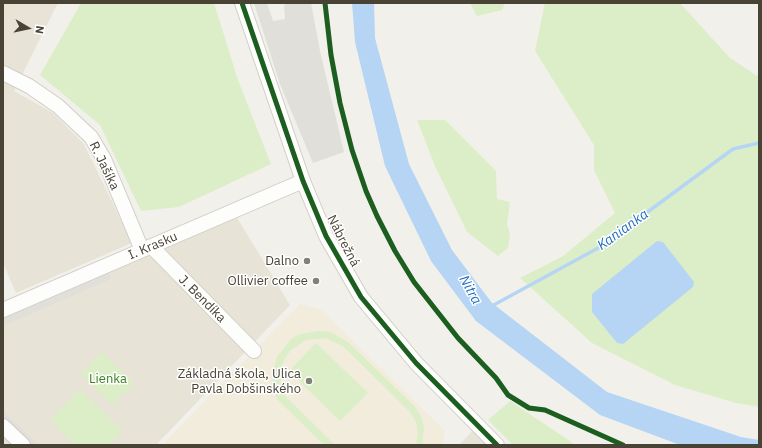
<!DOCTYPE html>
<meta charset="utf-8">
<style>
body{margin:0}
#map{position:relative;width:762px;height:448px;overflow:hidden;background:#f2f0ea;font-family:"IBM Plex Sans",sans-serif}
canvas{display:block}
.frame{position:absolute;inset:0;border:4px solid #494335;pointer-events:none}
.north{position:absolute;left:8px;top:8px;width:40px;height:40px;-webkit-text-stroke:3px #fff;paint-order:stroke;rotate:99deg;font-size:11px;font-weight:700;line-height:16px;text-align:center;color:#494335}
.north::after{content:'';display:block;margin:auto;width:14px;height:18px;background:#494335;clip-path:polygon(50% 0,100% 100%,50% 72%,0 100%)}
</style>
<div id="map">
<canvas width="762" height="448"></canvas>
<div class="frame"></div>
<div class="north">N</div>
</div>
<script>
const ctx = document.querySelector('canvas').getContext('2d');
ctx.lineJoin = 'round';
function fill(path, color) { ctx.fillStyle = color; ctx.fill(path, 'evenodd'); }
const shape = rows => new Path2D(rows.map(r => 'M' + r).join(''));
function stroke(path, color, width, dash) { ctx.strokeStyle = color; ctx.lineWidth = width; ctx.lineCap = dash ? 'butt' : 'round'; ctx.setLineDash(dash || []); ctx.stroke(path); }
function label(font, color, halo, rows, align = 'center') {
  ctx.font = font + ' "IBM Plex Sans",sans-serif'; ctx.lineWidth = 3; ctx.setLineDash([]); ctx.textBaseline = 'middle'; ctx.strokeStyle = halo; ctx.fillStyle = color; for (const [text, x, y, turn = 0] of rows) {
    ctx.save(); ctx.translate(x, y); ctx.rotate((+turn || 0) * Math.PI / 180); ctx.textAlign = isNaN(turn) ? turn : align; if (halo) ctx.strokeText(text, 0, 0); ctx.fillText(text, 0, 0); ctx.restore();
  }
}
fill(shape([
 [3,3,58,3,14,91,53,113,84,144,132,243,16,293,3,263],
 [236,216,290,305,156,445,3,445,3,317],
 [477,426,496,445,459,445]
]), '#e7e3d7');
fill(shape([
 [300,304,320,309,445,431,442,445,162,445]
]), '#f1ecdb');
fill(shape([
 [81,3,214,3,238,80,271,164,179,207,141,211,100,125,40,75],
 [470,3,505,3,502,10,477,16],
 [545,3,680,3,730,58,759,77,759,407,736,403,675,385,592,343,520,278,563,256,615,213,594,170,594,145,535,51],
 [417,120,445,120,496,171,497,199,510,202,507,224,510,234,508,248,498,256,467,232,435,166],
 [319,331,330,332,348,342,415,407,421,417,424,428,422,445,416,445,418,433,416,422,410,412,344,347,326,338,306,340,291,350,285,358,281,368,280,382,283,394,335,445,324,445,277,399,273,387,273,372,277,357,291,339,300,334],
 [316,343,368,393,340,421,289,371],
 [102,352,134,383,112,405,81,374],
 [80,389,123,431,109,445,75,445,50,420],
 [510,401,573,443,571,445,513,445,488,420]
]), '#dceec7');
fill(shape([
 [254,3,267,3,273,21,285,19,284,6,286,3,311,3,320,51,344,152,313,163,280,84],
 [108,271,111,279,3,326,3,316],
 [3,411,38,445,27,445,3,421]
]), '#e1dfda');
fill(shape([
 [352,3,374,3,375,38,409,164,452,250,492,303,607,392,741,437,759,440,759,445,680,445,600,415,476,321,431,261,385,166,355,42],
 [657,241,663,242,694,282,693,287,623,344,617,343,592,312,592,294]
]), '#b6d5f4');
stroke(shape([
 [490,307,600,247,733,149,759,143]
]), '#b6d5f4', 3.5);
const minor = shape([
 [242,3,303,181,326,236,361,297,416,363,497,445],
 [3,73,29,86,58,106,91,137,104,159,142,250],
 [151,246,254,351],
 [3,310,303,181],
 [3,426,23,445]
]);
stroke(minor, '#d0cec7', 16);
stroke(minor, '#fdfdfc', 14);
stroke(shape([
 [242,3,303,181,326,236,361,297,416,363,497,445],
 [325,3,331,55,340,103,352,150,366,191,377,216,395,251,414,282,458,338,496,378,508,395,529,408,545,410,623,445]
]), '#1b5e20', 5);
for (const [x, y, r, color] of [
 [307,261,4,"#848074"],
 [316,281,4,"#848074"],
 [309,381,4,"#848074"]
]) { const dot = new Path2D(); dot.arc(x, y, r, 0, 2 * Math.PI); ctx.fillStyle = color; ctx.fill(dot); stroke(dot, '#fff', 1.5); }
label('13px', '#494335', '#fff', [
 ["R. Jašíka",104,166,64],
 ["Nábrežná",343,241,63],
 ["I. Krasku",153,246,-23],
 ["J. Bendíka",202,299,45]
]);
label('13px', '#494335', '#fff', [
 ["Dalno",299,261],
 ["Ollivier coffee",308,281],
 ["Základná škola, Ulica",301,374],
 ["Pavla Dobšinského",301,389]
], 'right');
label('13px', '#3d8121', '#fff', [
 ["Lienka",108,379]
]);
label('italic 14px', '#226fc1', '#fff', [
 ["Kanianka",623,230,-36],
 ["Nitra",470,290,61]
]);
</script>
